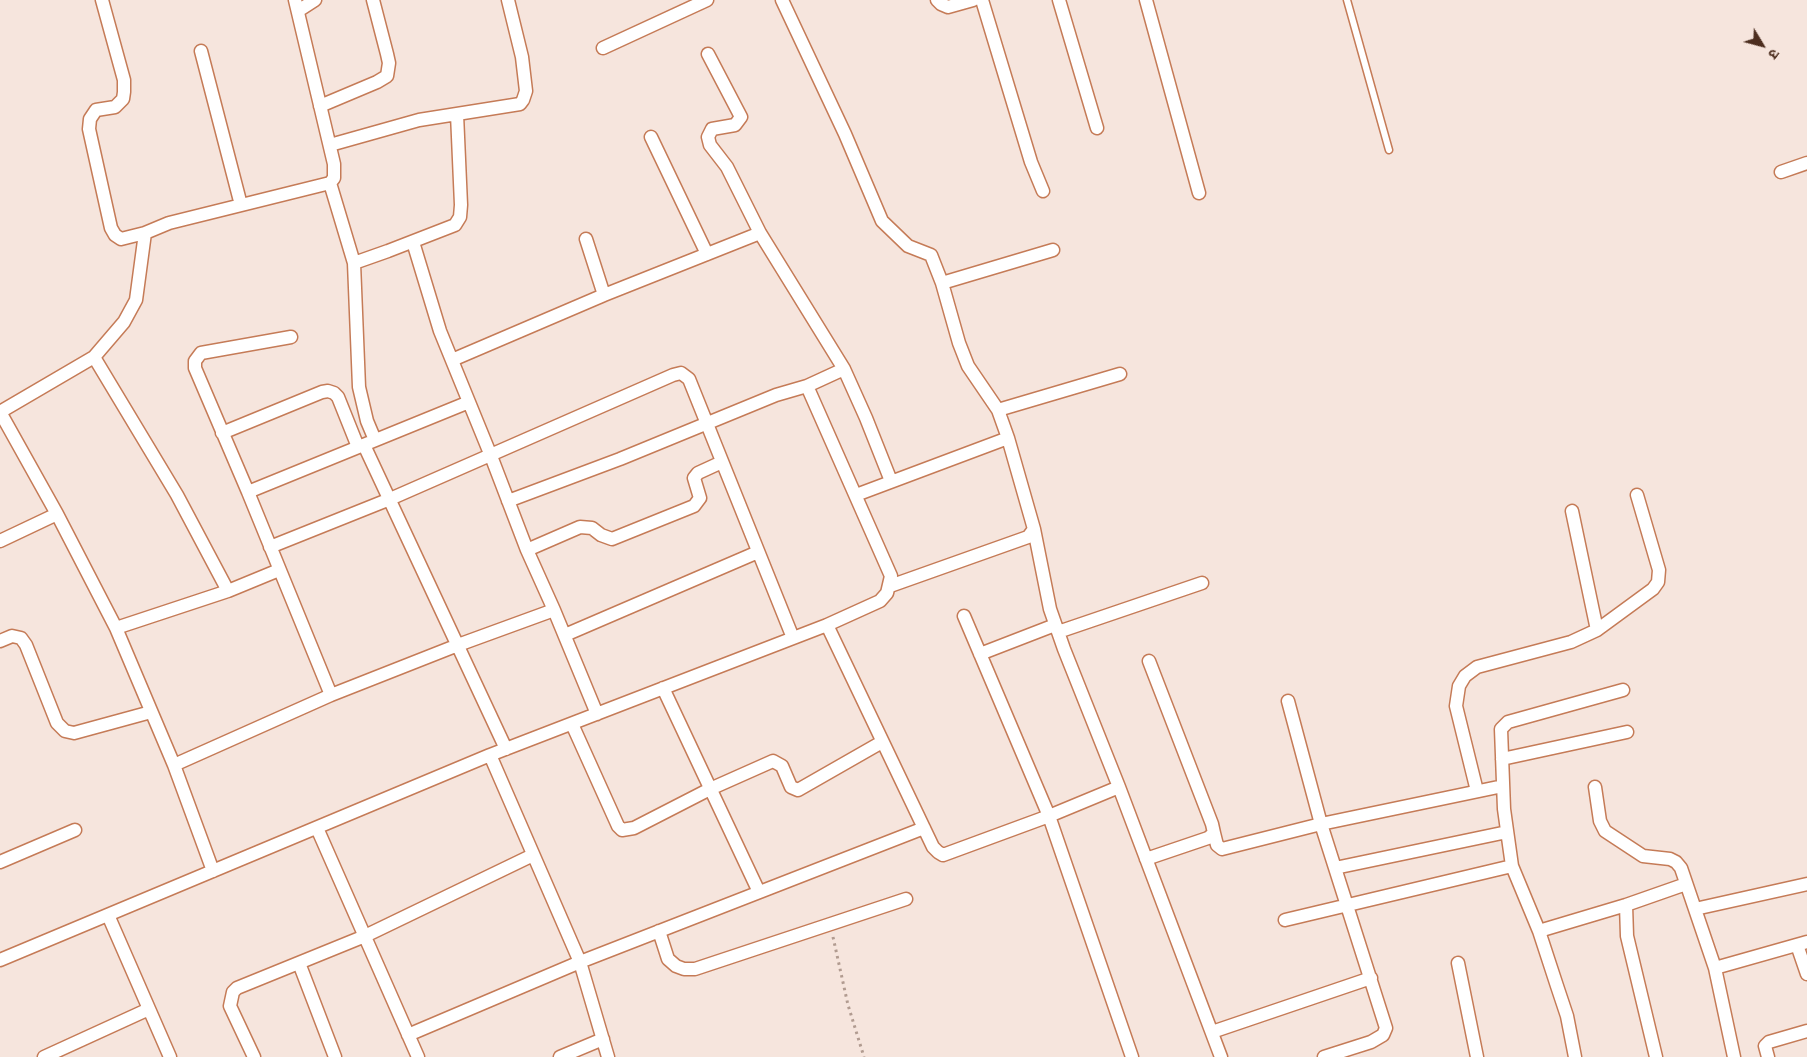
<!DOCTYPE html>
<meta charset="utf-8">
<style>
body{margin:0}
#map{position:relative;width:1807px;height:1057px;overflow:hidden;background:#f6e5dd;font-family:"Golos Text","Noto Sans Devanagari",sans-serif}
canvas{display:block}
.north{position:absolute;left:1737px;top:20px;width:50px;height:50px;-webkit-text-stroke:4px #f6e5dd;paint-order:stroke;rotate:127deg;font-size:14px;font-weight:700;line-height:20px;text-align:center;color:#4d2e1f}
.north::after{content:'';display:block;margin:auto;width:18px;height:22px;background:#4d2e1f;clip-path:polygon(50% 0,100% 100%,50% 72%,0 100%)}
</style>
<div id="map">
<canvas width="1807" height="1057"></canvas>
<div class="north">उ</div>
</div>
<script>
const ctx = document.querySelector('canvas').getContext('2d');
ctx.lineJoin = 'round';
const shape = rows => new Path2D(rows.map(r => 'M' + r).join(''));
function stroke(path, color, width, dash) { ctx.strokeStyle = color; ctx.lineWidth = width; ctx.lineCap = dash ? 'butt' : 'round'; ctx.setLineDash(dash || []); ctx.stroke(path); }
const service = shape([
 [1347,0,1389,150]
]);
const minor = shape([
 [102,0,124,80,124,92,123,99,115,107,96,110,90,119,89,129,111,228,115,235,121,239,145,233],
 [782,0,845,134,882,221,908,246,931,255,942,283,959,343,968,366,998,410,1008,438,1034,529,1050,609,1064,649,1119,787,1221,1057],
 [937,0,941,4,948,7,973,0],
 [982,0,1031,162,1043,191],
 [1059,0,1097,128],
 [1146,0,1199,193],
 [298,11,315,0],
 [603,48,707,0],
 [201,51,241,205],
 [708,54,741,117,735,125,712,129,708,137,710,145,727,167,760,233,844,369,866,418,891,481],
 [320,106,377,82,387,76,389,63,387,54,373,0],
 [651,137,707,254],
 [330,145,419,120,520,104,523,100,526,91,522,57,508,0],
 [1781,172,1807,163],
 [330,183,354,263,359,387,367,421,375,440],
 [413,242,440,331,491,456,527,550,554,610,597,714],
 [354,263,388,251,455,225,460,217,461,205,457,114],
 [942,283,1053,250],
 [604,295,760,233],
 [94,357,177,495,228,591],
 [452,360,604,295,586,239],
 [998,410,1120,374],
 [0,412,94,357,124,322,136,300,145,233,169,223,330,183,334,178,334,164,295,0],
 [0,412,57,514,116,628,174,765,213,871],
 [222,433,322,392,328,391,334,393,338,397,358,447],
 [364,445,506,749],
 [248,492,195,368,195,361,201,353,291,337],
 [856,495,1008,438],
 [508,501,620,459,776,395,807,386],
 [1572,511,1597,630],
 [0,541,57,514],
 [270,547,390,499,673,375,681,373,689,379,793,638],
 [527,550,580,527,592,528,601,535,612,539,694,506,700,498,694,478,698,473,722,462],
 [890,586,1028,537,1034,529],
 [964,616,1049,816,1132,1057],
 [827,625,933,847,938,852,943,855,1049,816,1119,787],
 [116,628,228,591,279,570],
 [1058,632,1202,583],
 [565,635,758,552],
 [0,641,12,636,21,638,26,645,57,723,65,731,74,733,151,712],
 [980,654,1055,625],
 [663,688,759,892],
 [331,695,248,492,469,402],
 [1288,701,1321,824,1386,1028,1383,1035,1371,1042,1324,1057],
 [572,724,618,826,622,830,634,828,710,789,773,761,782,766,791,787,798,790,882,742],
 [490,755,580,962,608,1057],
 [1502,759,1627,732],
 [174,765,331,695,458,645,554,610],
 [1595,787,1600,821,1605,831,1643,856,1670,859,1676,862,1681,868,1715,968,1734,1057],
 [1477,791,1456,706,1459,686,1465,676,1477,667,1571,642,1597,630,1653,589,1658,582,1659,570,1637,495],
 [317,828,418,1057],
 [1214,833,1217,845,1222,849,1321,824,1503,786],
 [1146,859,1208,838,1214,833,1212,824,1149,661],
 [0,862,75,830],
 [1335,868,1507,832],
 [1626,905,1627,936,1656,1057],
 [1695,909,1807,884],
 [108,915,170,1057],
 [1285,920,1512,866],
 [659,931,668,959,676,966,684,969,695,969,906,899],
 [1539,931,1626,905,1686,884],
 [1797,945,1807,974],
 [0,960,490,755,827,625,880,601,887,593,891,576,807,386,844,369],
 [299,963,335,1057],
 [1458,963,1477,1057],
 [1715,968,1807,942],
 [1212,1032,1371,978],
 [408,1035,580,962,924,828],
 [44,1057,149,1009],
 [254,1057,230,1006,233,992,237,988,365,936,533,855],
 [560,1057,603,1039],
 [1575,1057,1567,1016,1557,986,1539,931,1512,866,1504,809,1501,729,1508,722,1623,690],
 [1768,1057,1765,1046,1769,1042,1807,1031]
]);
stroke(service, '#c57b57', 9);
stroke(minor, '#c57b57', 15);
stroke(shape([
 [833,937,848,1005,864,1057]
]), '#b19b90', 3, [2.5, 4]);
stroke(service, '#fff', 6);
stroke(minor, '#fff', 12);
</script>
